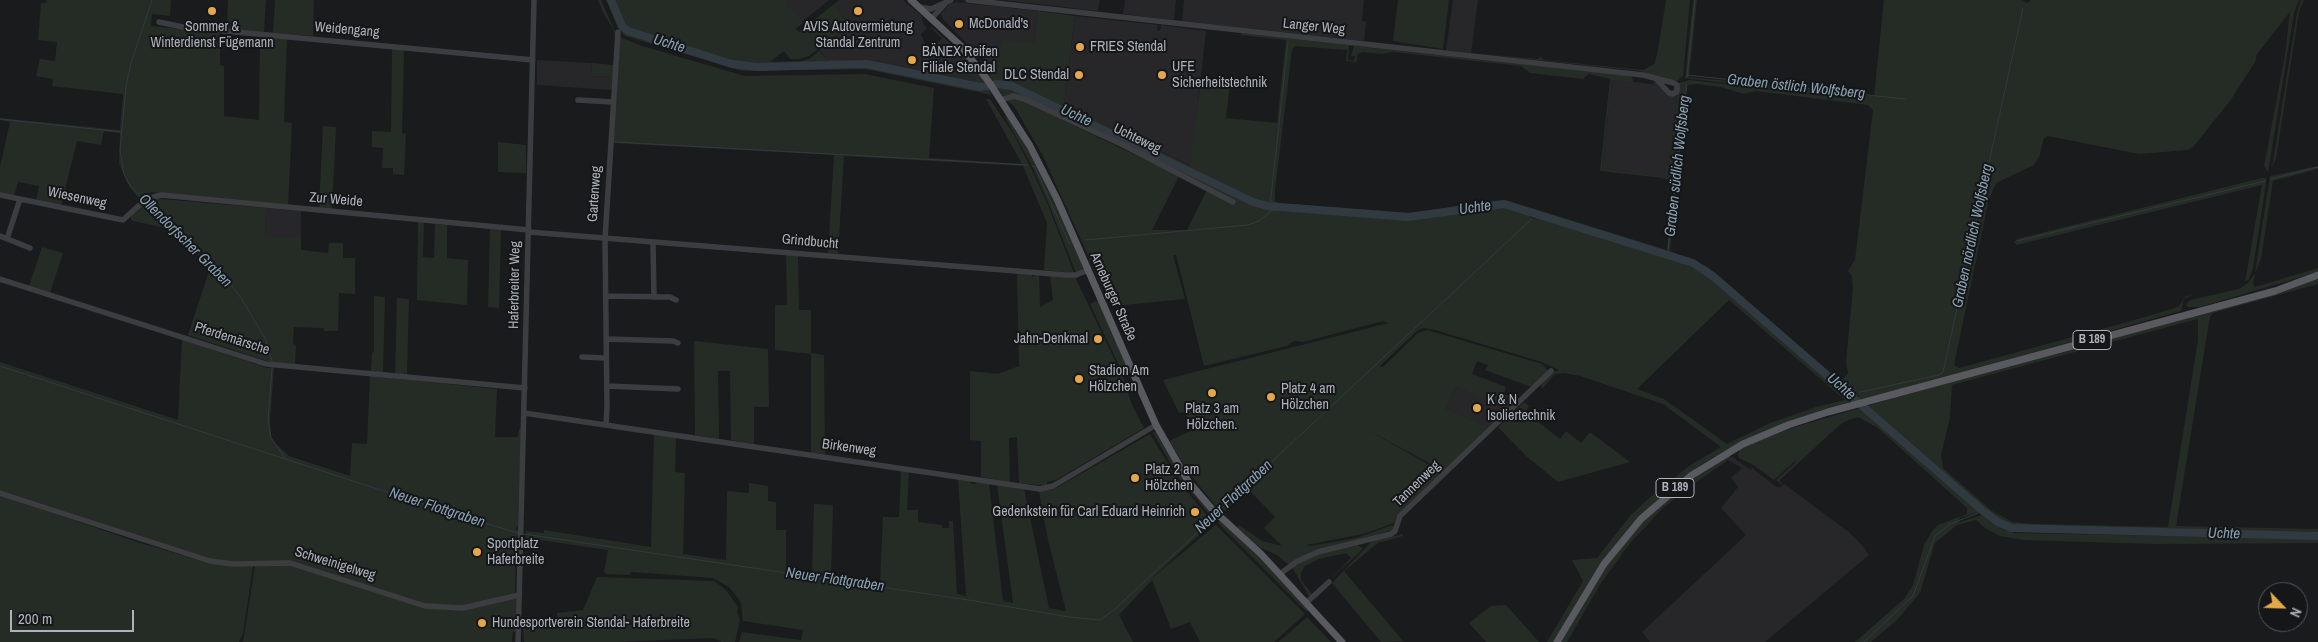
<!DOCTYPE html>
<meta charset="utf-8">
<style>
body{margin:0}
#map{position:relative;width:2318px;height:642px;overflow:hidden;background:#1a1b1d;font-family:"Archivo Narrow",sans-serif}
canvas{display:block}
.north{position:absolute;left:2258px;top:582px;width:50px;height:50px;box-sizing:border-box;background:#151618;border:1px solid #525559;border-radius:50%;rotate:114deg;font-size:14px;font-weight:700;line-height:20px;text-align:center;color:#aeb3bb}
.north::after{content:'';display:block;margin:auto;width:18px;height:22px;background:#e4a84b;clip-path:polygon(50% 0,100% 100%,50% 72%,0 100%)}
.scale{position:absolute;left:10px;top:610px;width:124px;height:22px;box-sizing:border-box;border:2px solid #aeb3bb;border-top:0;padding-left:6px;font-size:15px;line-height:18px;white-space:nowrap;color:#aeb3bb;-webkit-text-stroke:4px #151618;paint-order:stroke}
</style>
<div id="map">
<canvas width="2318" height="642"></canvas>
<div class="north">N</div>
<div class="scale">200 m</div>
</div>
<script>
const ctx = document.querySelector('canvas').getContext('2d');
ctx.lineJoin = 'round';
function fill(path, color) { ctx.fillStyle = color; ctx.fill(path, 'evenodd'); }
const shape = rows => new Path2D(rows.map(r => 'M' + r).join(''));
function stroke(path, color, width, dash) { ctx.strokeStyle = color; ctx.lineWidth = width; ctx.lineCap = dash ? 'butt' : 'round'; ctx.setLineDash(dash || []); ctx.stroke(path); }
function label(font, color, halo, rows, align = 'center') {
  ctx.font = font + ' "Archivo Narrow",sans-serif'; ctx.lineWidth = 4; ctx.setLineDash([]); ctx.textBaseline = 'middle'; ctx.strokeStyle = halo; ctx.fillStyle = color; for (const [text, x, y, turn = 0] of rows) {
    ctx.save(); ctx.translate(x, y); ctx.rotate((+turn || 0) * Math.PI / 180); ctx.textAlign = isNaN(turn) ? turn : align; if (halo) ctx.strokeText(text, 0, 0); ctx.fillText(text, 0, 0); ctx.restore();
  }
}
fill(shape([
 [789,0,829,0,802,22,786,3],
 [839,0,903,0,922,16,923,24,927,28,921,34,925,44,931,50,942,38,963,60,978,79,968,81,875,60,828,60,817,47,858,23,844,19,834,4],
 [1004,0,1100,0,1098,11],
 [1125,0,1176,0,1174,20,1123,14],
 [1184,0,1364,0,1362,21,1366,22,1364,41,1182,21],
 [1453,0,1478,0,1471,53,1446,50],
 [956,2,1038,11,1034,43,997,76,973,46,972,49,943,19,941,14,949,4],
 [1075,16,1158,25,1157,30,1160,31,1161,25,1206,31,1191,166,1064,104],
 [537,60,592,63,591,76,613,77,612,90,537,85],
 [1612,79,1658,85,1677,97,1668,177,1602,170],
 [266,208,301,211,301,237,265,237],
 [1455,386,1507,407,1502,417,1490,428,1446,409],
 [1732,457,1751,470,1752,468,1775,486,1780,488,1784,484,1849,532,1862,545,1869,555,1765,642,1650,642,1642,632,1746,535,1721,508,1738,487,1731,478,1742,468,1728,460]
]), '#272729');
fill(shape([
 [47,0,171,0,170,16,152,14,151,26,220,33,220,65,224,66,224,116,259,120,260,36,287,39,284,122,292,123,288,205,151,192,141,200,130,188,119,164,120,133,104,131,101,145,77,141,61,206,36,201,39,186,18,182,14,196,0,193,0,167,10,122,0,120,0,118,120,130,123,94,52,86,53,79,36,76,40,59,55,61,57,42,38,40,41,3,46,3],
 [228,0,266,0,264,32,227,29],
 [275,0,314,0,313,36,273,33],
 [598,0,601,0,616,34,613,83,613,77,591,76,592,63,614,65,615,37,613,28,604,15],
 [606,0,789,0,786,3,803,22,796,29,799,32,834,4,844,19,858,22,817,47,818,49,809,56,799,59,790,59,784,51,770,62,802,61,809,59,819,51,828,60,875,60,968,81,977,79,963,60,930,27,932,27,965,57,983,81,982,85,986,85,992,95,865,69,742,71,625,36,619,30],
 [1398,0,1449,0,1443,49,1393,41],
 [1666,0,1690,0,1683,76,1677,81,1659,78,1640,71,1471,53,1539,59,1539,57,1543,58,1543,60,1643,70,1654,64,1657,55],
 [1693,0,1697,0,1689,77,1874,96,1884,0,2021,0,2027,3,2031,0,2299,0,2294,13,2268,172,2264,166,2265,161,2285,55,2290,12,2257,54,2255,62,2230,101,2193,147,2188,150,2139,154,2048,136,2044,138,2039,157,2034,165,1998,182,1994,187,1988,203,1954,365,1959,368,2124,323,2172,309,2179,306,2186,296,2192,295,2184,299,2181,311,1867,399,1858,399,1859,392,1853,395,1846,390,1698,263,1504,202,1411,216,1362,212,1363,215,1417,219,1487,207,1506,206,1532,214,1530,217,1533,219,1539,217,1548,220,1695,267,1711,276,1845,394,1850,401,1844,405,1773,428,1741,442,1702,464,1667,491,1631,526,1607,556,1554,642,1547,642,1583,581,1572,560,1597,558,1630,516,1648,499,1689,466,1721,447,1663,404,1580,376,1564,373,1555,374,1542,389,1541,385,1545,379,1551,373,1559,370,1542,362,1435,330,1423,328,1418,330,1380,366,1383,367,1418,333,1427,330,1542,364,1549,372,1534,388,1485,370,1488,365,1477,361,1472,374,1506,387,1504,394,1520,400,1510,410,1455,386,1446,409,1491,428,1446,472,1366,429,1440,471,1440,477,1398,516,1394,523,1363,534,1306,545,1311,546,1356,538,1390,526,1394,526,1392,530,1322,550,1289,565,1277,555,1259,547,1237,527,1239,525,1262,541,1282,546,1264,528,1275,517,1248,489,1222,514,1189,473,1169,441,1195,429,1191,421,1183,412,1179,413,1163,380,1389,323,1383,321,1303,342,1294,341,1287,346,1204,366,1176,255,1173,255,1185,299,1114,306,1109,297,1107,297,1043,156,1014,106,1005,99,1014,97,1179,176,1152,230,1187,230,1207,190,1234,205,1237,203,1158,161,1026,98,1014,94,1003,96,990,76,991,67,997,75,1002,40,1034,43,1038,11,1075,16,1064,104,1097,117,1097,120,1190,166,1201,80,1230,83,1226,118,1277,123,1286,40,1240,35,1242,33,1349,45,1348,60,1354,61,1355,56,1351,56,1354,46,1632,76,1633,82,1612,80,1602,169,1668,177,1677,97,1667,95,1658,85,1653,84,1654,82,1658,84,1666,93,1670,95,1677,92,1679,83,1690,80,1878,102,1685,78],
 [1295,46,1347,50,1346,61,1356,62,1358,54,1362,52,1383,54,1393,52,1521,66,1530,73,1583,79,1589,74,1610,79,1600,171,1663,178,1674,183,1667,250,1506,200,1486,201,1413,213,1278,203,1275,201,1275,190,1292,50],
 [1696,84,1721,87,1744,94,1756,91,1868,105,1873,110,1855,260,1848,271,1852,276,1853,288,1846,362,1848,373,1843,379,1838,379,1708,267,1670,251,1687,85],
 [1729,300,1781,345,1845,400,1816,407,1770,423,1727,444,1664,399,1637,389],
 [2301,0,2304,0,2299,11,2276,158,2272,168,2297,13],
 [620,37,642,46,745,76,865,74,934,88,929,158,1022,164,986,99,990,99,1014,135,1029,164,1048,205,1074,273,1044,270,1047,223,1023,166,844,156,838,254,828,253,834,155,613,143],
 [392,49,404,50,402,133,406,134,404,175,393,174,393,168,382,168,383,148,372,147,372,131,391,132],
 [1003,108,1045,178,1084,266,1083,270,1076,273,1049,205,1031,164,1007,121],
 [323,126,336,127,332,209,319,208],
 [498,142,526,145,526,173,498,172],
 [2318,166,2318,169,2273,181,2261,259,2255,273,2253,285,2255,287,2318,268,2318,272,2200,307,2188,307,2186,305,2190,300,2239,289,2248,283,2255,273,2270,176],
 [2262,178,2266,178,2266,183,2253,268,2249,279,2245,282,2262,185,2017,245,2014,242,2017,239],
 [150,198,266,208,265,237,301,237,301,250,328,253,329,243,343,243,343,258,355,258,355,294,339,293,338,331,324,331,324,328,294,327,293,344,296,345,295,364,270,362,188,335,210,268,175,230,133,221,131,219,131,216],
 [418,222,424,222,423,257,434,258,435,224,447,225,447,258,468,260,467,305,417,300],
 [490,229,501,230,499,308,488,307],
 [42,247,63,253,50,293,29,286],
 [786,255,798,256,799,310,811,310,811,353,824,355,825,454,811,453,811,354,775,350,775,305,787,305],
 [1017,273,1032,274,1032,277,1039,274,1040,307,1053,300,1050,275,1075,277,1123,377,1132,405,1144,428,1056,480,1047,482,1047,486,1019,483,1017,437,1009,438,1010,482,981,477,981,441,970,440,970,371,998,374,1019,366],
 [2318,277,2318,284,2213,313,2210,316,2176,526,2318,529,2318,534,2014,526,1998,519,1989,512,1866,406],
 [2198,319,2198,340,2168,527,2033,524,2013,522,1992,511,1943,468,1941,455,1950,418,1952,385],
 [374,296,385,297,383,373,371,371,372,353,374,352],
 [397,298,409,299,407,375,395,374],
 [1096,301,1099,302,1125,361,1126,366,1122,372,1090,304],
 [182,339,267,368,274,367,270,421,271,436,276,444,289,456,350,476,352,443,367,444,370,376,497,389,495,437,518,437,519,429,521,429,518,526,516,527,516,530,519,530,518,536,516,536,515,593,460,607,428,606,293,562,228,562,208,558,0,490,0,362,178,420],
 [694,341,768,349,769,407,754,407,754,444,731,440,730,371,718,371,719,439,695,435],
 [1524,402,1529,406,1526,412,1560,439,1566,431,1581,443,1590,432,1630,462,1558,482,1526,456,1498,427],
 [1860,408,1979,512,1959,518,1960,522,1982,515,2002,529,2014,533,2318,539,2318,543,2153,544,2024,540,2000,536,1985,528,1976,520,1957,525,1935,543,1920,593,1897,620,1871,642,1855,642,1905,598,1913,585,1924,545,1932,531,1938,525,1967,514,1967,508,1878,428,1858,417,1844,422,1834,430,1780,480,1782,485,1776,480,1795,463,1796,460,1774,480,1755,466,1739,458,1738,454,1740,449,1771,434],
 [1152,431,1156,433,1181,474,1212,513,1209,514,1178,477],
 [654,434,676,437,675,472,685,473,683,554,726,560,727,491,749,493,749,483,768,486,768,501,776,502,776,530,786,530,786,569,812,573,814,504,833,505,831,576,880,583,883,517,899,517,901,471,909,472,907,510,918,510,918,522,942,525,942,528,949,528,949,521,953,521,957,594,966,596,958,479,970,481,972,484,976,484,977,482,989,484,1003,601,1013,603,997,485,1024,489,1049,608,1066,611,1048,540,1039,491,1049,490,1058,487,1150,434,1179,482,1213,522,1151,579,1216,525,1305,614,1274,642,1200,642,1190,622,1171,629,1152,580,1119,615,1133,642,739,642,742,632,801,640,803,630,743,621,741,604,738,598,729,587,713,578,631,572,629,575,606,574,604,572,608,550,526,538,526,531,544,533,544,530,651,547],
 [1728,456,1732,457,1688,488,1663,508,1631,542,1601,583,1567,642,1560,642,1606,565,1641,522,1687,481],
 [0,495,137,542,202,561,253,566,243,634,239,642,0,642],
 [1220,521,1258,554,1308,610,1307,612,1218,523],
 [1403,534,1403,536,1378,543,1344,571,1403,641,1381,642,1332,583,1372,541],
 [1358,545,1363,548,1360,552,1328,581,1351,558,1346,553,1319,559,1305,566,1301,573,1301,580,1312,594,1310,598,1292,567,1316,555],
 [285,563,364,588,448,610,516,598,516,631,513,632,512,642,243,642,255,566],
 [597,577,714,581,726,590,738,607,737,611,740,620,735,642,722,642,713,638,617,642,524,642,523,626,557,622,557,613,583,610],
 [1506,605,1533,635,1539,642,1486,642,1469,623,1491,606],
 [1307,617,1331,642,1278,642,1296,627]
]), '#252c25');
stroke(shape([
 [1687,75,1905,99],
 [1687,77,1695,0],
 [0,119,121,132],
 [615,142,1028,165],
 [1032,166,1035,167,1069,243,1071,243],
 [2271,179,2318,167],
 [143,200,129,184,124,174,120,150,126,87,131,63,152,0],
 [145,202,175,227,227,279,241,298,266,340,272,361],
 [1270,206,1288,42],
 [1085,240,1248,225,1259,221,1276,207],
 [2017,241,2265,181],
 [1668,249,1687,84],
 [1668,255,1668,254],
 [0,366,448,512,518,533],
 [272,369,268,420,271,438,285,458],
 [1853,398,1860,392,1939,375,1943,372,2023,8],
 [1218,512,1537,214],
 [524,534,975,601,1069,617,1100,620,1115,609,1216,515],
 [1864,642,1913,596,1935,536,1950,524,1983,511]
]), '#313a40', 1);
stroke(shape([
 [611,0,622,26,628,31,732,64,758,67,866,64,980,87,998,84,1012,86,1253,202,1267,206,1408,217,1504,204,1693,263,1714,277,1983,511,1998,522,2011,528,2318,536]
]), '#313a40', 8);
stroke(shape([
 [968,0,1643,75,1674,83,1677,85,1677,91,1673,94,1669,93,1657,80],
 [919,7,931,9,951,0],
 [932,18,944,5],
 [159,22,183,27,533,60],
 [578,100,613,102],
 [1001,100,1014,96,1024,99,1123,145,1233,202],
 [0,195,123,220,146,199,161,195,529,230],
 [529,232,1066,275,1076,275,1088,270],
 [0,236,30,248],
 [7,239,20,199],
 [653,243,654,297],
 [0,279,266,364,525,388],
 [606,296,670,297,676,300],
 [606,339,673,341,678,343],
 [582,357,606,358],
 [607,386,678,389],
 [524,413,1040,489,1053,486,1156,425],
 [606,424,607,407,605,239,618,32],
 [0,493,210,561,232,564,290,563,425,606,463,608,519,595],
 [1280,574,1296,562,1318,552,1391,534,1395,531,1400,516,1551,371],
 [1306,603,1329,582],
 [518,642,534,0]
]), '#3c3d41', 5.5);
stroke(shape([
 [911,0,961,46,989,82,1030,146,1057,199,1156,425,1188,481,1212,509,1261,554,1342,642],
 [1557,642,1604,564,1641,519,1692,475,1743,444,1788,425,1828,412,2275,291,2318,275]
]), '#585a60', 7);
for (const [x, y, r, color] of [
 [212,11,5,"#e4a84b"],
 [858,11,5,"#e4a84b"],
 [959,24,5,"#e4a84b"],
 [1080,47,5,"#e4a84b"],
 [912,60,5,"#e4a84b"],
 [1079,75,5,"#e4a84b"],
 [1162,75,5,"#e4a84b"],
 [1098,339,5,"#e4a84b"],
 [1079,379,5,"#e4a84b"],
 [1212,393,5,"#e4a84b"],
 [1271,397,5,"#e4a84b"],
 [1477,408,5,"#e4a84b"],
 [1135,478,5,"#e4a84b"],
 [1195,512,5,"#e4a84b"],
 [477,552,5,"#e4a84b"],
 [482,623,5,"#e4a84b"]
]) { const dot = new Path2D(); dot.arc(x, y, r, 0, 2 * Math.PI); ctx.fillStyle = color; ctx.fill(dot); stroke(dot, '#151618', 2); }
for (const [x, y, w] of [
 [2092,340,38],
 [1675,488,38]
]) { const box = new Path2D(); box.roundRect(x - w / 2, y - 9.5, w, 19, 4); ctx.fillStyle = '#151618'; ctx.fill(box); stroke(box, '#aeb3bb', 1); }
label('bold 12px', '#aeb3bb', null, [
 ["B 189",2092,340],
 ["B 189",1675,488]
]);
label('14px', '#aeb3bb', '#151618', [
 ["McDonald's",969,24],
 ["Sommer &",212,27,"center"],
 ["Winterdienst Fügemann",212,43,"center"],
 ["AVIS Autovermietung",858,27,"center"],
 ["Standal Zentrum",858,43,"center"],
 ["FRIES Stendal",1090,47],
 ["BÄNEX Reifen",922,52],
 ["Filiale Stendal",922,68],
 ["UFE",1172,67],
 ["Sicherheitstechnik",1172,83],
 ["DLC Stendal",1069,75,"right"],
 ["Jahn-Denkmal",1088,339,"right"],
 ["Stadion Am",1089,371],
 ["Hölzchen",1089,387],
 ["Platz 4 am",1281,389],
 ["Hölzchen",1281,405],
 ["K & N",1487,400],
 ["Isoliertechnik",1487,416],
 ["Platz 3 am",1212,409,"center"],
 ["Hölzchen.",1212,425,"center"],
 ["Platz 2 am",1145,470],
 ["Hölzchen",1145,486],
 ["Gedenkstein für Carl Eduard Heinrich",1185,512,"right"],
 ["Sportplatz",487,544],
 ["Haferbreite",487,560],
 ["Hundesportverein Stendal- Haferbreite",492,623]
], 'left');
label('14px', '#aeb3bb', '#151618', [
 ["Langer Weg",1314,27,6],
 ["Weidengang",347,30,5],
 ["Uchteweg",1137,139,26],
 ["Gartenweg",595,194,-86],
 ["Wiesenweg",77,198,12],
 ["Zur Weide",336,200,5],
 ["Grindbucht",810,242,5],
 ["Haferbreiter Weg",515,285,-89],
 ["Arneburger Straße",1113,297,66],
 ["Pferdemärsche",232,339,18],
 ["Birkenweg",849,448,8],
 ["Tannenweg",1417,484,-44],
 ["Schweinigelweg",335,564,17]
]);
label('italic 15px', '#89a1b2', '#151618', [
 ["Uchte",669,44,17],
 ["Graben östlich Wolfsberg",1796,87,6],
 ["Uchte",1076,116,25],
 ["Graben südlich Wolfsberg",1678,166,-84],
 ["Uchte",1475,208,-8],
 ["Graben nördlich Wolfsberg",1973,236,-78],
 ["Ollendorfscher Graben",185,241,45],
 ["Uchte",1841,387,41],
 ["Neuer Flottgraben",1234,497,-43],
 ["Neuer Flottgraben",437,508,18],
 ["Uchte",2224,534,1],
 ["Neuer Flottgraben",835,580,8]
]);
</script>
